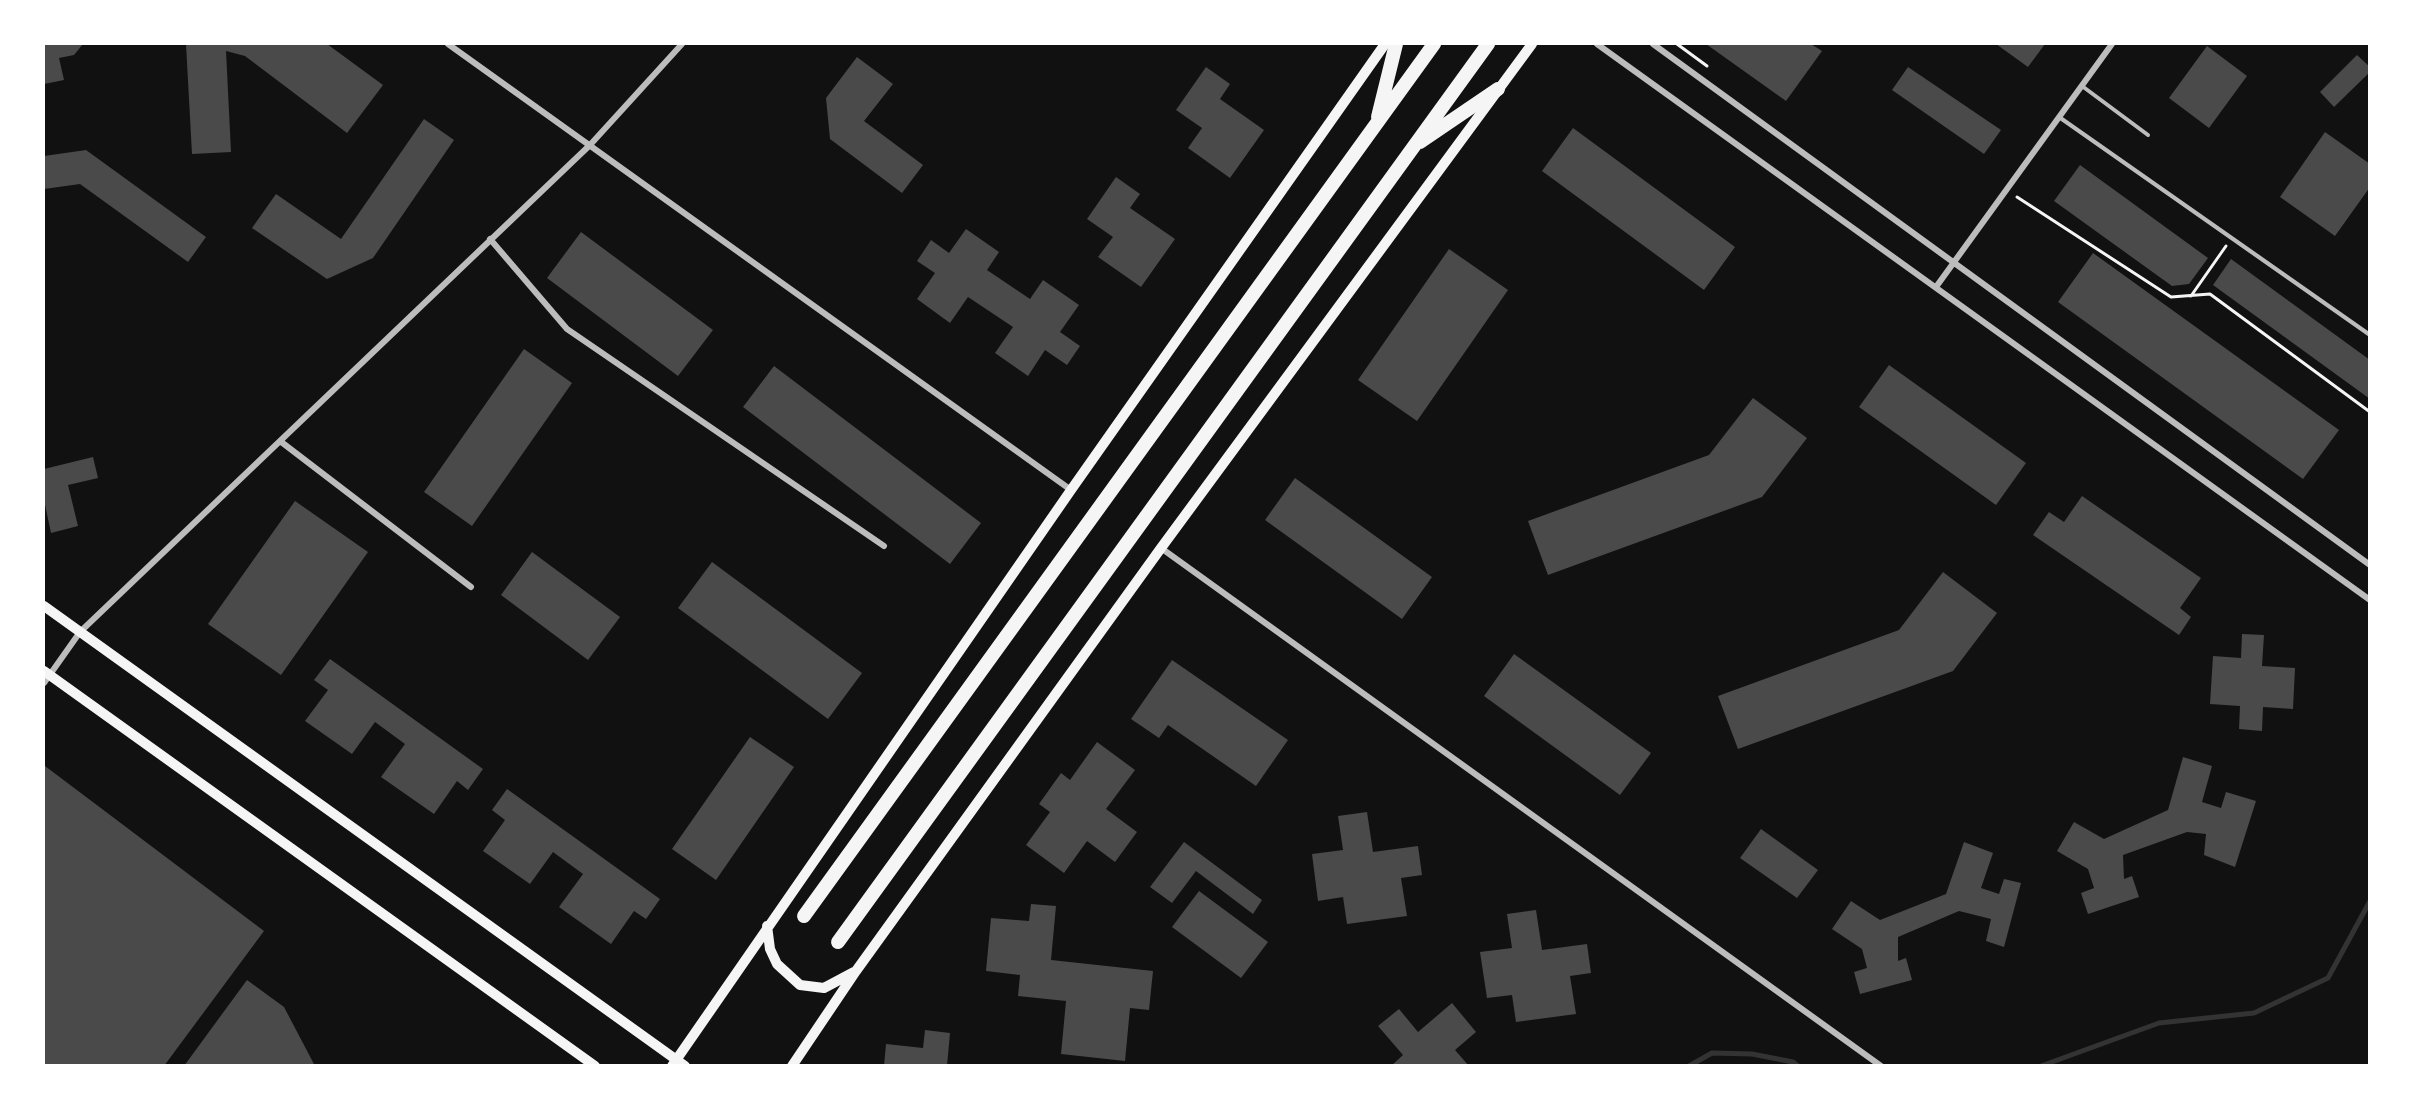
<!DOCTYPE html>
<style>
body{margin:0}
#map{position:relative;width:2413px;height:1109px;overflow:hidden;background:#111;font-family:Rubik,sans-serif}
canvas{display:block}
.frame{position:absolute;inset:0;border:45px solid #fff;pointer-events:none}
</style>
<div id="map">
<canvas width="2413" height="1109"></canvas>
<div class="frame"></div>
</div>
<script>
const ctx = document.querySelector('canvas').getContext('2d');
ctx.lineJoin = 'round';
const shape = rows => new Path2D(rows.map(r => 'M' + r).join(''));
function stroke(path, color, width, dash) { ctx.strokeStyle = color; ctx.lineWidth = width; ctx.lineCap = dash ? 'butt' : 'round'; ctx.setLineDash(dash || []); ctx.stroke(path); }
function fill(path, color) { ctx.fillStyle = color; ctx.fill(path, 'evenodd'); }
stroke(shape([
 [1689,1066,1712,1053,1752,1054,1793,1062,1798,1066],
 [2041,1066,2159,1023,2254,1013,2328,978,2370,901]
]), '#333', 5);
fill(shape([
 [44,44,83,44,74,55,59,58,64,80,44,84],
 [186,44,327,44,383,85,347,133,245,56,226,51,231,152,192,154],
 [1706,44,1811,44,1822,51,1786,101],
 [1996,44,2045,44,2028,67],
 [2207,46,2247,76,2209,128,2169,98],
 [2357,55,2370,67,2370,72,2334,107,2320,92],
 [857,57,893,84,864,121,923,165,902,193,830,139,826,98],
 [1206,67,1230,84,1220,99,1264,130,1230,178,1188,148,1202,128,1176,110],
 [1908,67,2001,130,1984,154,1892,90],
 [424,119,454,140,373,258,327,279,252,228,276,194,341,239],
 [1573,128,1735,247,1704,290,1542,171],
 [2325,132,2370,164,2370,187,2335,236,2280,197],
 [86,150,206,237,188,262,80,184,44,189,44,156],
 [2080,165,2208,258,2189,284,2172,286,2054,201],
 [1116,177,1140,194,1130,208,1175,239,1141,287,1098,257,1113,237,1087,219],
 [966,229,999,252,987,270,1030,299,1043,280,1079,305,1060,332,1080,346,1067,365,1045,350,1028,376,995,353,1013,327,968,297,950,323,917,299,935,273,917,261,931,240,949,253],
 [581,232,713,330,678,376,547,278],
 [1449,249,1508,290,1417,421,1358,380],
 [2093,253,2339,430,2303,479,2058,302],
 [2231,259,2370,360,2370,399,2213,285],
 [524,349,572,383,472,526,424,492],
 [1889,365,2026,463,1996,505,1859,407],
 [774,366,981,523,950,564,743,407],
 [1753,398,1807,438,1762,497,1548,575,1528,521,1709,455],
 [93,457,98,478,68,485,78,526,51,533,44,500,44,469],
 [1295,478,1432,577,1402,619,1265,520],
 [2082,496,2201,578,2180,608,2191,617,2179,635,2033,535,2049,512,2064,522],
 [295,501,368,552,281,675,208,624],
 [532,552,620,617,588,660,501,595],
 [712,562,862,673,828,719,678,608],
 [1943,572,1997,613,1953,671,1738,749,1718,696,1899,630],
 [2242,634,2264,635,2262,666,2295,668,2293,709,2263,707,2262,731,2239,729,2240,706,2210,704,2213,656,2241,658],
 [1514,654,1651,753,1620,795,1484,696],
 [330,659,483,769,468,790,457,781,434,814,381,777,405,744,375,722,352,754,305,721,328,690,314,680],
 [1172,660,1288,740,1256,786,1168,725,1159,738,1131,719],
 [750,737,794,767,716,880,672,849],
 [1097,742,1135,770,1106,809,1137,832,1115,862,1087,841,1064,873,1026,845,1050,812,1039,804,1061,773,1070,780],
 [2183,757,2212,766,2202,802,2221,808,2226,792,2256,801,2235,867,2204,855,2206,834,2187,832,2123,855,2124,879,2132,876,2139,897,2088,914,2081,893,2094,888,2088,869,2057,851,2074,822,2104,839,2168,810],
 [45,766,264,931,164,1066,44,1066],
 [507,789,660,899,646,919,634,911,611,944,559,907,583,874,553,852,530,884,483,851,505,820,492,810],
 [1367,812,1373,852,1418,846,1422,875,1401,878,1407,916,1347,924,1343,897,1318,901,1312,854,1343,850,1338,816],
 [1761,829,1818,870,1797,898,1740,858],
 [1184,842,1262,900,1253,914,1196,871,1172,903,1150,887],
 [1964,842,1993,853,1981,888,1999,894,2004,879,2021,883,2004,947,1986,941,1991,919,1959,911,1898,937,1898,961,1906,958,1912,980,1860,994,1854,972,1867,968,1862,949,1832,929,1851,901,1880,920,1946,894],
 [1199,891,1268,942,1241,978,1172,927],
 [1031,904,1056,906,1051,960,1153,971,1149,1010,1130,1008,1125,1061,1061,1054,1066,1001,1018,996,1020,975,986,971,991,918,1029,921],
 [1536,910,1542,950,1587,944,1591,973,1570,976,1576,1014,1516,1022,1512,995,1487,998,1480,952,1512,948,1507,914],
 [247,980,284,1007,315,1066,184,1066],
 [1452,1003,1476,1032,1455,1050,1469,1066,1391,1066,1403,1055,1378,1026,1399,1009,1418,1032],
 [925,1030,950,1033,947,1066,884,1066,886,1044,923,1048]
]), '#4a4a4a');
stroke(shape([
 [1677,44,1707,66],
 [2017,197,2171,297,2210,294,2370,412],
 [2191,296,2226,246]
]), '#f5f5f5', 3);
stroke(shape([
 [2082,86,2148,135],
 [2059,117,2370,335]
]), '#bcbcbc', 4);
stroke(shape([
 [448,44,1071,490],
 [1597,44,2370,600],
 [1653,44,2370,565],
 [490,239,567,329,884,546],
 [1936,287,2112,44],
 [280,441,471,587],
 [1161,548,1881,1066],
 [44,683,80,632,590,145,682,44]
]), '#bcbcbc', 6);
stroke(shape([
 [44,606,685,1066],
 [44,671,595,1066],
 [767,926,770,949,777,964,800,985,824,988,854,972],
 [672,1066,1071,490,1385,44],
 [792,1066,856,971,1161,548,1532,44]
]), '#f5f5f5', 10);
stroke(shape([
 [1378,117,1396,44],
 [1420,142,1498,89],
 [804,916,1434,44],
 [838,942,1488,44]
]), '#f5f5f5', 14);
</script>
